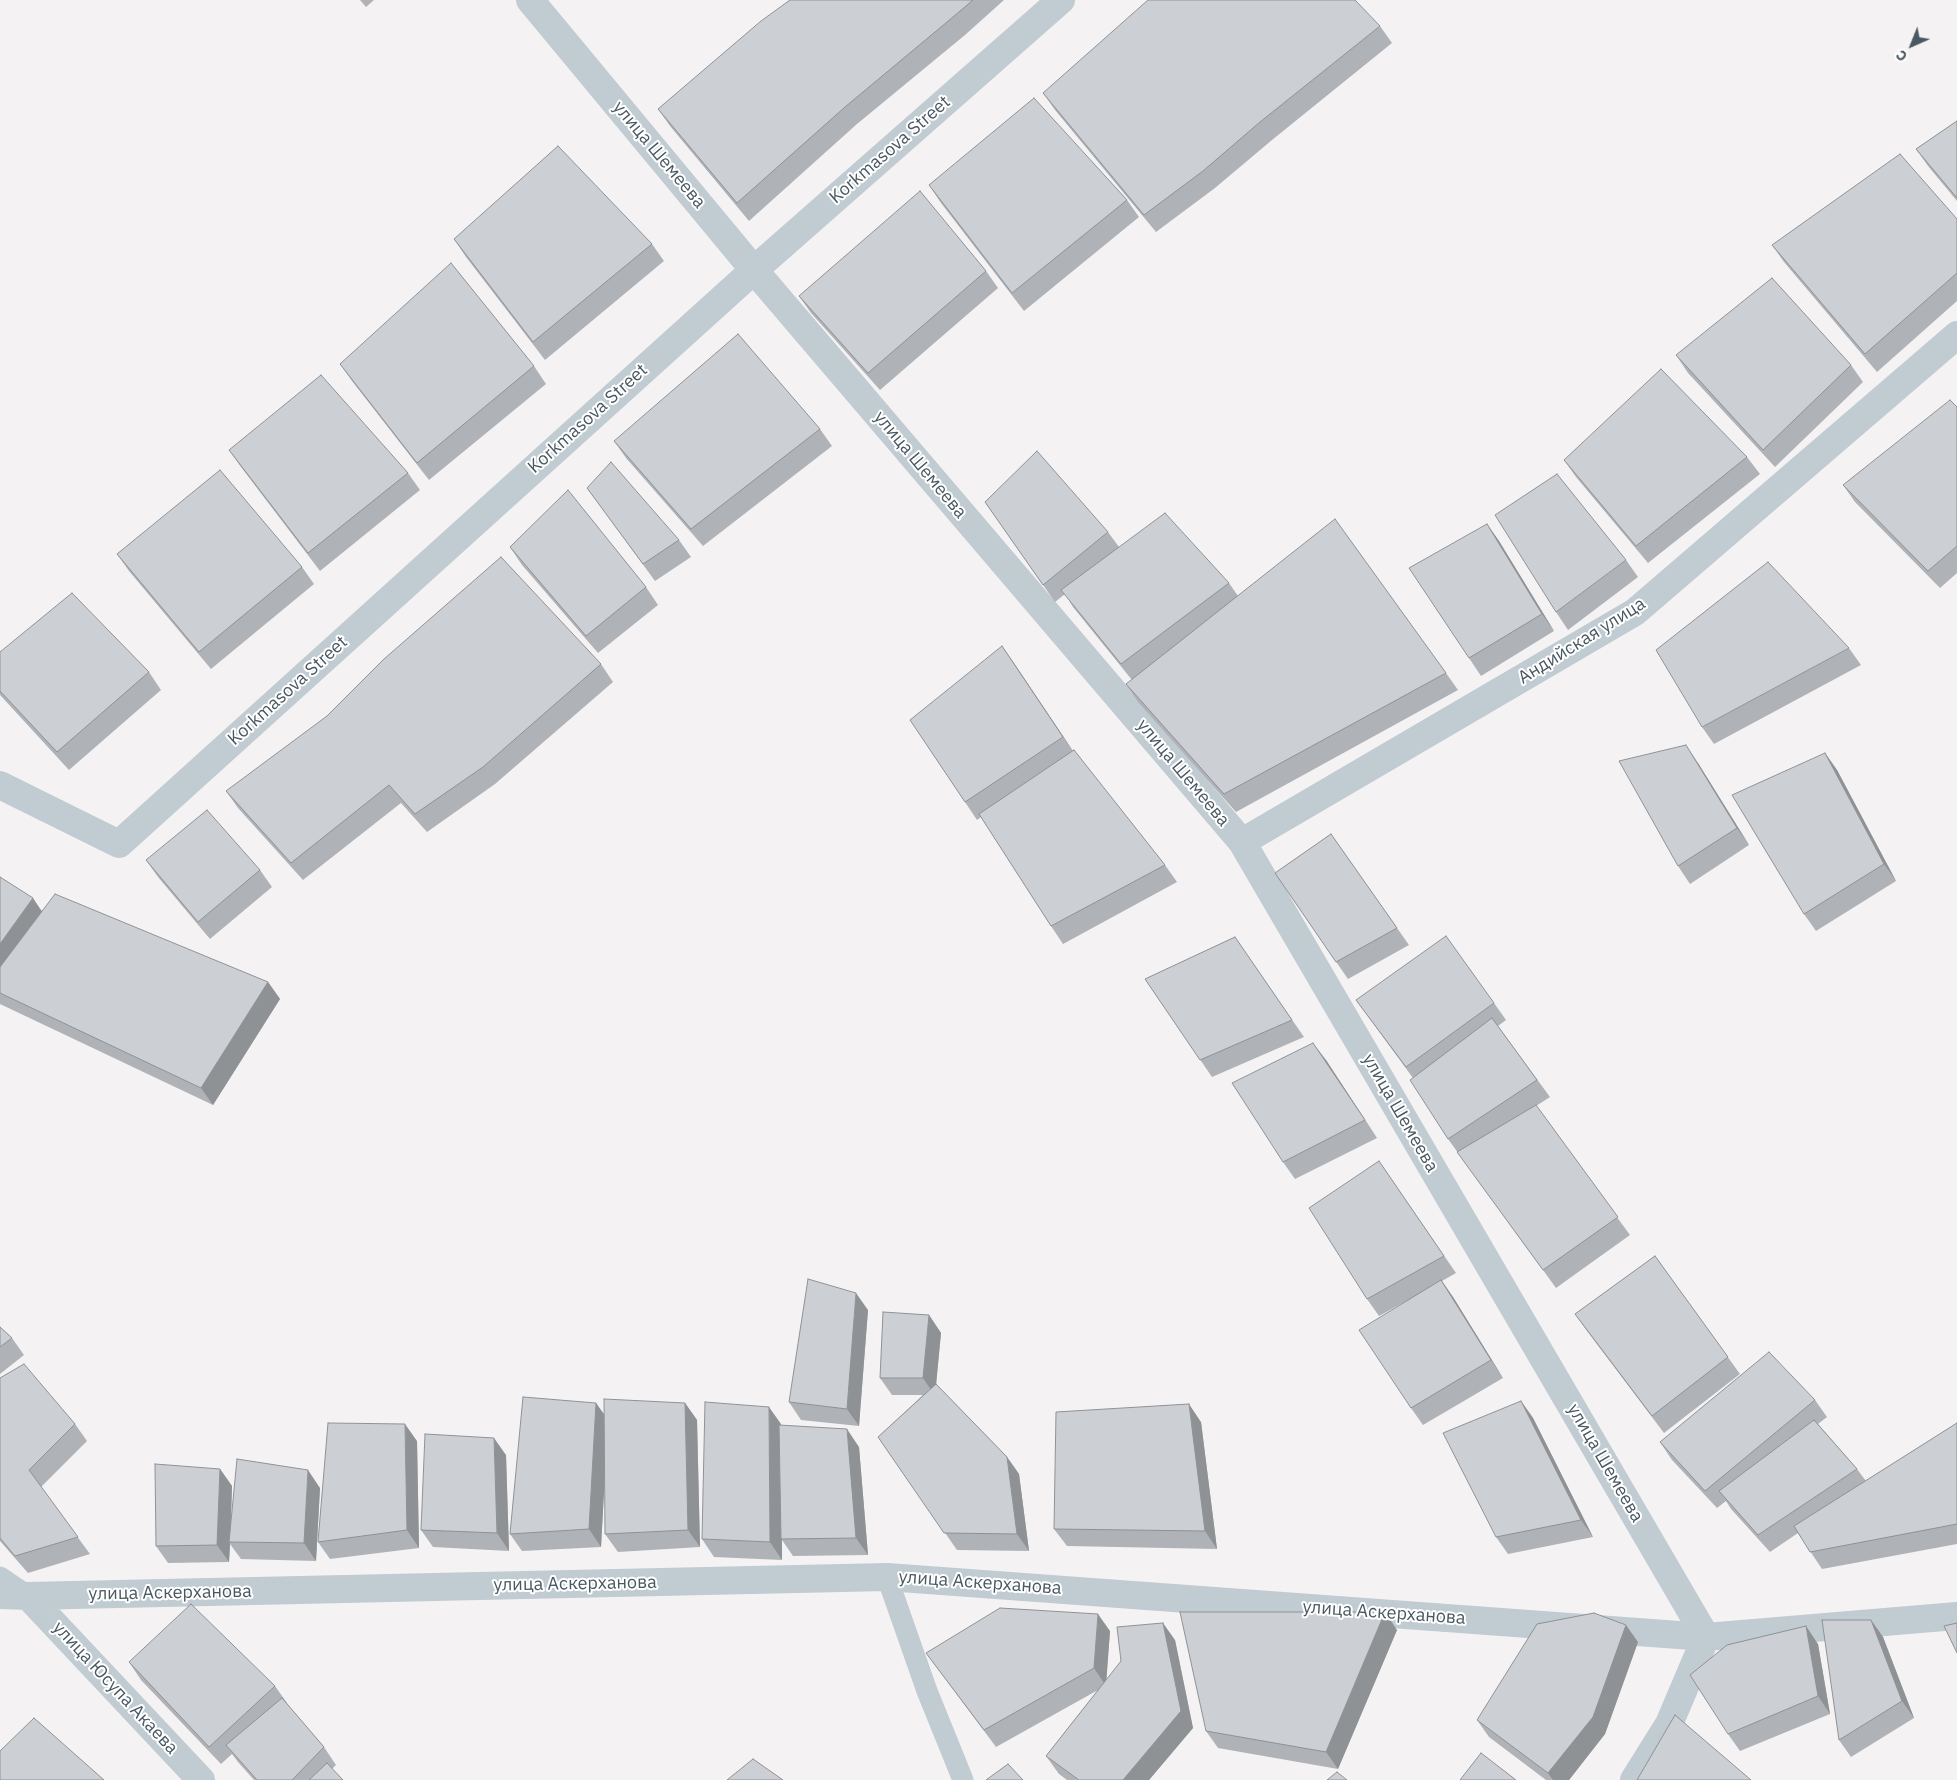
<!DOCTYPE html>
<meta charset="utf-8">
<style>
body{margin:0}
#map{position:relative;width:1957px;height:1780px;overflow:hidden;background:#f5f2f3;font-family:"IBM Plex Sans",sans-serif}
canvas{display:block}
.north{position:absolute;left:1887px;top:20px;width:50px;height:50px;-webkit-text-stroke:4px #fff;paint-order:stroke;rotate:224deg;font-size:14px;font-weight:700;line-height:20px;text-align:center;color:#495861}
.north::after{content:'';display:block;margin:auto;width:18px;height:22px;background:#495861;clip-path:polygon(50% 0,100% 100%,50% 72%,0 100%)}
</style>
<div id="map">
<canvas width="1957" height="1780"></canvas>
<div class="north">С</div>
</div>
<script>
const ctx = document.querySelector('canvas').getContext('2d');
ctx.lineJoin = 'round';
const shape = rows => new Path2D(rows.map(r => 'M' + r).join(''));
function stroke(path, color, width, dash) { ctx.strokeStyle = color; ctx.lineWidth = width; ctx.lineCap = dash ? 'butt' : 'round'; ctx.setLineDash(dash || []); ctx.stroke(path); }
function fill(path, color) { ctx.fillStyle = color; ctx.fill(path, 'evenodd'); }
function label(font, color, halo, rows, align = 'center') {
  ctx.font = font + ' "IBM Plex Sans",sans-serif'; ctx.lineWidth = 4; ctx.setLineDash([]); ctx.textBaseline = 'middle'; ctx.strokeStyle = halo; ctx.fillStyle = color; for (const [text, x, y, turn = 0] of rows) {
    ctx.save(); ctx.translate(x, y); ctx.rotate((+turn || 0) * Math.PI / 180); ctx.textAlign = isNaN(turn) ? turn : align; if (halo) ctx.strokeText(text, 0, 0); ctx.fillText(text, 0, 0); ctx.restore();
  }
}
stroke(shape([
 [0,1577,28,1596],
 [887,1577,927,1691,963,1780]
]), '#c0cbd2', 21);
stroke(shape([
 [530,0,754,270,1242,842,1706,1637,1669,1724,1634,1780],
 [0,785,119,844,754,270,1061,0],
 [1242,842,1635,612,1957,335],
 [0,1595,28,1596,887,1577,1706,1637,1957,1616],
 [28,1596,201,1780]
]), '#c0cbd2', 28);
fill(shape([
 [360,0,374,0,366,7],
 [790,0,1004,0,965,35,857,124,749,221,670,126,658,109],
 [1380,26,1392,43,1272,140,1215,188,1156,232,1055,110,1043,93],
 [1957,121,1957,201,1928,166,1916,149],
 [929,185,1127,200,1139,217,1024,311,941,203],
 [1957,219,1957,301,1877,372,1784,262,1772,245],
 [454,239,652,244,664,261,545,360,466,257],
 [986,271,998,288,880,390,811,313,799,296],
 [1676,355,1851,365,1863,382,1775,467,1688,373],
 [340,364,534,366,546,384,429,480,352,381],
 [1957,407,1957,573,1940,588,1855,502,1843,485],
 [820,429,832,446,703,546,626,458,614,441],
 [229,450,408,473,420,490,320,571,241,467],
 [1747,457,1760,474,1648,563,1576,477,1564,460],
 [587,488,679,540,691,557,655,581],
 [985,502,1108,532,1119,547,1229,583,1238,596,1446,673,1458,690,1236,812,1138,702,1126,684,1132,680,1073,607,1065,594,1055,602],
 [1487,524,1499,541,1554,631,1481,676,1469,658],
 [510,547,646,587,658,605,598,653,522,565],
 [117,554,302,567,314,584,211,669,129,571],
 [1626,560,1638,577,1568,630,1556,612],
 [1002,646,1073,751,1165,865,1177,882,1063,944,1051,926,981,817,977,820,965,802],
 [1849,648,1861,665,1714,744,1702,727],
 [0,652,149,672,161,690,69,770,0,695],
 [601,664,613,682,495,784,427,832,401,803,303,880,238,808,226,791],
 [1825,753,1837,770,1896,881,1816,931,1804,914],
 [1698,763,1749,845,1690,884,1678,866],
 [1331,834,1409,945,1348,979,1275,873],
 [146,860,260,870,272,887,210,939,158,877],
 [0,877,42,911,268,982,280,999,213,1105,0,1004],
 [1235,937,1304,1037,1212,1077,1145,979],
 [1356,1000,1494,1003,1506,1020,1498,1026,1550,1097,1536,1106,1630,1235,1556,1288,1448,1139,1413,1078],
 [1326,1060,1377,1138,1295,1179,1283,1162],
 [1379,1161,1456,1273,1442,1281,1453,1297,1503,1378,1423,1425,1411,1408,1408,1300,1379,1316,1367,1299],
 [1655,1256,1740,1374,1664,1433,1587,1331,1575,1314],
 [868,1310,859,1426,801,1420,789,1402],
 [929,1315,941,1333,936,1384,1007,1457,1019,1474,1029,1551,957,1550,878,1437,923,1395,892,1395,880,1378],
 [0,1327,12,1338,24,1355,0,1374],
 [0,1378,75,1424,87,1441,41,1487,90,1554,28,1573,0,1541],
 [1815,1400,1827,1417,1818,1424,1857,1469,1866,1481,1957,1423,1957,1544,1822,1569,1798,1533,1770,1552,1731,1509,1726,1501,1717,1508,1672,1460,1660,1442],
 [1521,1401,1533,1418,1593,1537,1508,1554,1496,1537],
 [596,1403,605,1416,685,1403,697,1420,700,1547,618,1552,605,1534,605,1470,601,1547,522,1551,510,1534],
 [1201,1422,1217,1549,1067,1546,1054,1529],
 [781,1424,781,1425,859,1447,868,1555,793,1556,782,1540,782,1560,714,1557,702,1539],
 [417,1441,419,1548,330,1559,318,1542],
 [506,1455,509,1551,433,1547,421,1530],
 [220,1469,232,1486,231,1522,320,1488,316,1561,241,1559,230,1544,229,1562,168,1563,156,1546],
 [1871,1620,1883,1637,1914,1718,1851,1757,1839,1740],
 [1397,1630,1338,1769,1218,1748,1206,1731],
 [1110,1631,1106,1680,1175,1640,1193,1728,1149,1780,1067,1780,1059,1774,1046,1756,1098,1690,996,1747,926,1653],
 [1638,1642,1605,1734,1569,1780,1546,1780,1489,1737,1477,1720],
 [1818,1644,1830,1714,1740,1751,1728,1734],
 [129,1662,275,1686,287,1703,287,1704,324,1747,336,1765,332,1769,343,1780,254,1780,238,1762,232,1754,221,1764,141,1680]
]), '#afb3b7');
fill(shape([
 [1487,524,1499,541,1554,631,1542,614],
 [1002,646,1014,663,1075,754,1063,737],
 [1686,745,1698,763,1749,845,1737,828],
 [1825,753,1837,770,1896,881,1884,864],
 [33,898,45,916,0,979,0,944],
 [268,982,280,999,213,1105,201,1088],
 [1313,1043,1326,1060,1377,1138,1365,1120],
 [1441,1280,1453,1297,1503,1378,1491,1360],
 [856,1293,868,1310,859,1426,847,1409],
 [929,1315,941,1333,935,1396,923,1378],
 [1521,1401,1533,1418,1593,1537,1581,1520],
 [596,1403,608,1420,601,1547,589,1529],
 [685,1403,697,1420,700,1547,688,1530],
 [1189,1404,1201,1422,1217,1549,1205,1531],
 [769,1407,781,1424,782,1560,770,1542],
 [405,1424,417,1441,419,1548,407,1530],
 [847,1429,859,1447,868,1555,856,1538],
 [494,1438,506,1455,509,1551,497,1533],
 [1007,1457,1019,1474,1029,1551,1017,1534],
 [220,1469,232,1486,230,1542,229,1542,230,1544,229,1562,217,1545],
 [308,1470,320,1488,316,1561,304,1543],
 [1385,1612,1397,1630,1338,1769,1326,1752],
 [1098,1614,1110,1631,1106,1686,1094,1668],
 [1871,1620,1883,1637,1914,1718,1902,1701],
 [1163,1623,1175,1640,1193,1728,1149,1780,1123,1780],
 [1626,1625,1638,1642,1605,1734,1569,1780,1553,1780,1548,1773],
 [1806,1626,1818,1644,1830,1714,1818,1696]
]), '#8f9295');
const building = shape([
 [790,0,973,0,953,17,845,107,737,203,658,109,761,21,790,0],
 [1148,0,1355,0,1380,26,1260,122,1203,171,1144,215,1043,93,1148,0],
 [1034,98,1127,200,1012,293,929,185,1034,98],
 [1957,121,1957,198,1916,149,1957,121],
 [558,146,652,244,533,342,454,239,558,146],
 [1900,154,1957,219,1957,273,1865,354,1772,245,1900,154],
 [920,191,986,271,868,373,799,296,920,191],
 [451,263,534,366,417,463,340,364,451,263],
 [1772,278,1851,365,1763,450,1676,355,1772,278],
 [738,334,820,429,691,529,614,441,738,334],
 [1661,369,1747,457,1636,546,1564,460,1661,369],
 [321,375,408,473,308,553,229,450,321,375],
 [1950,400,1957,407,1957,546,1928,571,1843,485,1950,400],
 [1037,451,1108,532,1043,585,985,502,1037,451],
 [611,462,679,540,643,564,587,488,611,462],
 [220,470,302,567,199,652,117,554,220,470],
 [1557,474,1626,560,1556,612,1495,515,1557,474],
 [568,490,646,587,586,636,510,547,568,490],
 [1165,513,1229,583,1121,664,1061,590,1165,513],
 [1335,519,1446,673,1224,794,1126,684,1335,519],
 [1487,524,1542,614,1469,658,1409,568,1487,524],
 [501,557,601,664,483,767,415,814,389,785,291,863,226,791,327,716,384,659,501,557],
 [1768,562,1849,648,1702,727,1656,650,1768,562],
 [72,593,149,672,57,752,0,691,0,652,72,593],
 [1002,646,1063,737,965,802,910,720,1002,646],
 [1686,745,1737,828,1678,866,1619,761,1686,745],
 [1074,750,1165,865,1051,926,979,814,1074,750],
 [1825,753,1884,864,1804,914,1732,795,1825,753],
 [207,810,260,870,198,922,146,860,207,810],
 [1331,834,1397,928,1336,962,1275,873,1331,834],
 [0,877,33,898,0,944,0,877],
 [55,894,268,982,201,1088,0,993,0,967,55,894],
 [1446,936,1494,1003,1406,1067,1356,1000,1446,936],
 [1235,937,1292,1020,1200,1060,1145,979,1235,937],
 [1492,1018,1537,1080,1448,1139,1410,1080,1492,1018],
 [1313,1043,1365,1120,1283,1162,1232,1083,1313,1043],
 [1536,1105,1618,1217,1543,1270,1457,1152,1536,1105],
 [1379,1161,1444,1256,1367,1299,1309,1208,1379,1161],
 [1655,1256,1728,1357,1652,1416,1575,1314,1655,1256],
 [808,1279,856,1293,847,1409,789,1402,808,1279],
 [1441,1280,1491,1360,1411,1408,1359,1330,1441,1280],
 [883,1312,929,1315,923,1378,880,1378,883,1312],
 [0,1327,12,1338,0,1347,0,1327],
 [1769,1352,1815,1400,1705,1491,1660,1442,1769,1352],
 [24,1364,75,1424,29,1470,78,1537,15,1556,0,1538,0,1378,24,1364],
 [936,1384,1007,1457,1017,1534,944,1533,878,1437,936,1384],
 [523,1397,596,1403,589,1529,510,1534,523,1397],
 [604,1399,685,1403,688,1530,605,1534,604,1399],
 [1521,1401,1581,1520,1496,1537,1443,1433,1521,1401],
 [705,1402,769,1407,770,1542,702,1539,705,1402],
 [1189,1404,1205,1531,1054,1529,1056,1412,1189,1404],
 [1814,1420,1857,1469,1758,1535,1719,1491,1814,1420],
 [328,1423,405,1424,407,1530,318,1542,328,1423],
 [1957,1423,1957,1524,1810,1552,1794,1526,1957,1423],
 [779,1425,847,1429,856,1538,781,1539,779,1425],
 [425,1434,494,1438,497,1533,421,1530,425,1434],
 [237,1459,308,1470,304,1543,229,1542,237,1459],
 [155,1464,220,1469,217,1545,156,1546,155,1464],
 [191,1604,275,1686,209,1747,129,1662,191,1604],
 [1000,1608,1098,1614,1094,1668,984,1730,926,1653,1000,1608],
 [1180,1612,1385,1612,1326,1752,1206,1731,1180,1612],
 [1594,1613,1626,1625,1593,1717,1548,1773,1477,1720,1537,1624,1594,1613],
 [1822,1620,1871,1620,1902,1701,1839,1740,1822,1620],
 [1163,1623,1181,1711,1123,1780,1079,1780,1046,1756,1121,1661,1117,1627,1163,1623],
 [1957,1623,1957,1653,1944,1626,1957,1623],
 [1806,1626,1818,1696,1728,1734,1690,1675,1727,1645,1806,1626],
 [282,1698,324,1747,292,1780,257,1780,226,1745,282,1698],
 [1675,1715,1751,1780,1637,1780,1675,1715],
 [34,1718,104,1780,0,1780,0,1751,34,1718],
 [1481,1753,1516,1780,1460,1780,1481,1753],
 [753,1759,783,1780,727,1780,753,1759],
 [327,1763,343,1780,309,1780,327,1763],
 [1008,1764,1023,1780,986,1780,1008,1764],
 [1337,1772,1347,1780,1327,1780,1337,1772]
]);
fill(building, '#ccd0d5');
stroke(building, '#8f9295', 1);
label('18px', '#495861', '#fff', [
 ["Korkmasova Street",890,150,-41],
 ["улица Шемеева",659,155,50],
 ["Korkmasova Street",588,419,-42],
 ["улица Шемеева",920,465,50],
 ["Андийская улица",1582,641,-32],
 ["Korkmasova Street",288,691,-42],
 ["улица Шемеева",1183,773,50],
 ["улица Шемеева",1400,1113,60],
 ["улица Шемеева",1605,1463,60],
 ["улица Аскерханова",980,1583,4],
 ["улица Аскерханова",575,1584,-1],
 ["улица Аскерханова",170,1593,-1],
 ["улица Аскерханова",1384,1613,4],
 ["улица Юсупа Акаева",115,1688,47]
]);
</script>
